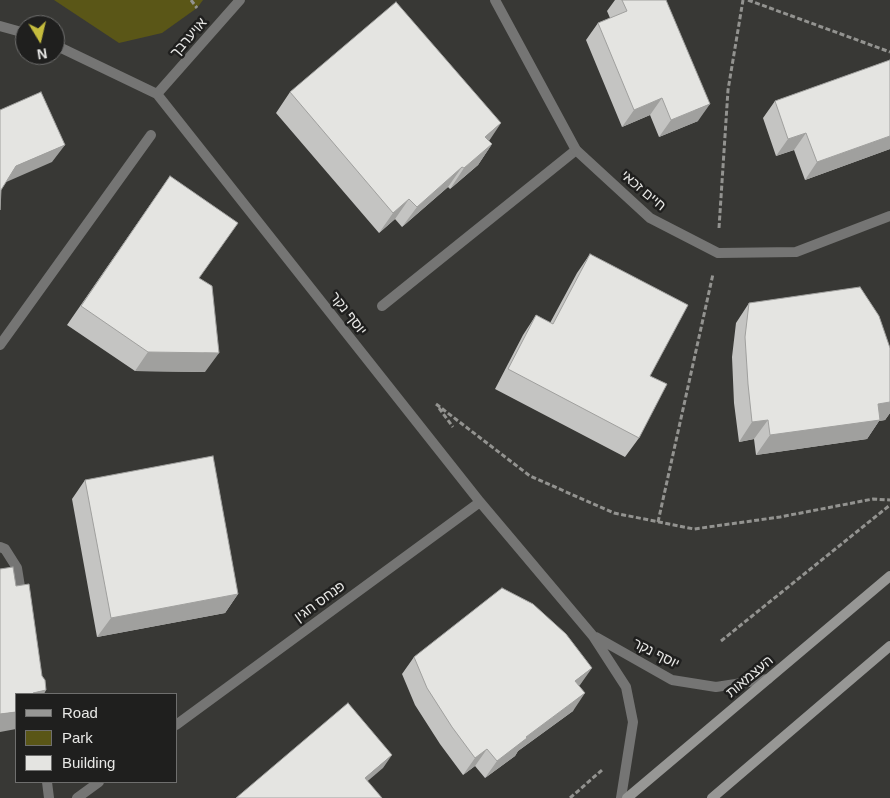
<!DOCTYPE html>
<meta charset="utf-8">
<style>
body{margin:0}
#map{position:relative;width:890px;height:798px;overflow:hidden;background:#383835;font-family:Arial,sans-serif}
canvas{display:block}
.legend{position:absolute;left:15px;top:693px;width:162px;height:90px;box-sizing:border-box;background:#1f1f1e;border:1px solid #6f6f6e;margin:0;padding:6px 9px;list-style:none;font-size:15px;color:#e8e8e6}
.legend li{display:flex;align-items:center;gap:10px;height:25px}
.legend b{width:25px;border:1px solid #6f6f6e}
.north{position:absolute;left:15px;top:15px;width:50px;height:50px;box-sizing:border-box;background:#1f1f1e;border:1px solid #6f6f6e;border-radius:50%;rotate:171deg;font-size:14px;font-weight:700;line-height:20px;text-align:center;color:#e8e8e6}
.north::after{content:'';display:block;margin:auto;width:18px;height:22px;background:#c5bc3d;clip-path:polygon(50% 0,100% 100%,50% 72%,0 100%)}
</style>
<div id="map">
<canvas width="890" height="798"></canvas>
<ul class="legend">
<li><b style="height:6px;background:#979795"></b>Road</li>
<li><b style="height:14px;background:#5a5617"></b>Park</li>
<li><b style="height:14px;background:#e4e4e1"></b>Building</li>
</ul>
<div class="north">N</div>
</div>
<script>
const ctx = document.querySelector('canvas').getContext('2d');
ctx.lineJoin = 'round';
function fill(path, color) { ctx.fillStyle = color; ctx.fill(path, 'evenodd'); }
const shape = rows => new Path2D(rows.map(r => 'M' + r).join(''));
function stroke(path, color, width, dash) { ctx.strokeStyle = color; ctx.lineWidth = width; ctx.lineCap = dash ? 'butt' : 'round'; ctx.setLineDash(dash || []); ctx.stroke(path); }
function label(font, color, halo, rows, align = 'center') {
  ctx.font = font + ' Arial,"Noto Sans Hebrew",sans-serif'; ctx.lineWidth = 5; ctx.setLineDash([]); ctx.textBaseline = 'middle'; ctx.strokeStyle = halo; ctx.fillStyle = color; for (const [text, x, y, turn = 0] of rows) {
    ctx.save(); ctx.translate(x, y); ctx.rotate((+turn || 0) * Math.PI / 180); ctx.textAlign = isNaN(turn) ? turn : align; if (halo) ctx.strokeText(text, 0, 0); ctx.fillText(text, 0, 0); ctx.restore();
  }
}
fill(shape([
 [54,0,203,0,197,8,162,33,119,43]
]), '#5a5617');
stroke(shape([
 [191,0,197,8],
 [748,0,890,52],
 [719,228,728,90,743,0],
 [436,404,530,476,614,513,694,529,780,517,873,499,890,500],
 [439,408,453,427],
 [658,522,713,274],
 [721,641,890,505],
 [570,798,602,770]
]), '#939390', 3, [5, 2.5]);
stroke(shape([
 [382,306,576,150],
 [0,547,5,549,17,568,22,599],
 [47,782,49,798]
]), '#757574', 10);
stroke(shape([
 [0,345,151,135]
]), '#757574', 10);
stroke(shape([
 [495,0,576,150,650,218,718,253,796,252,890,216],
 [0,26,25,33],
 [55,45,157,94,480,502,593,636,626,687,633,722,621,798],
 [157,94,240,0],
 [596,637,672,680,716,687,768,679],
 [176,725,480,502],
 [77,798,99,782]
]), '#757574', 10);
stroke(shape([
 [627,798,890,576],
 [712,798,890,646]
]), '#979795', 10);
fill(shape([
 [615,0,666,0,698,121,659,137,650,115,622,127,586,40,598,23,610,18,607,11],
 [890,60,890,149,805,180,794,150,776,156,763,118,775,101],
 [290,92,489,141,492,144,478,165,450,189,448,187,402,227,395,219,379,233,276,113],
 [170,176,199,278,205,372,135,371,67,325],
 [590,254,650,376,639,438,625,457,495,389,523,335,536,315,550,323,577,273],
 [749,303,890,348,890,413,885,420,879,421,867,439,756,455,754,439,739,442,734,403,732,357,736,323],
 [85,480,238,594,225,613,97,637,72,499],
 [414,657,579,686,573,711,518,751,515,756,485,778,475,766,463,775,440,744,415,705,402,674]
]), '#c4c4c2');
fill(shape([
 [662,98,650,115,622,127,634,110],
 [710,104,698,121,659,137,671,120],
 [501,123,487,144,485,137],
 [806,133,794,150,776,156,788,139],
 [890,136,890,149,805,180,817,162],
 [492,144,478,165,450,189,464,168],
 [65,145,52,162,4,183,16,166],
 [462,167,448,187,402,227,417,207],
 [409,199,395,219,379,233,393,213],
 [148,352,219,353,205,372,135,371],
 [890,402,890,413,885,420,879,421,867,439,756,455,770,435,878,404],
 [768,420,754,439,739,442,752,422],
 [238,594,225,613,97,637,111,618],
 [592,668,580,685,563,698,575,681],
 [46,690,44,694,32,694,33,693],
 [585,693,573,711,518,751,515,756,485,778,497,761,526,737],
 [16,712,16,729,0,732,0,714],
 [487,749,475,766,463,775,475,758],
 [392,755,383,768,356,791,365,778]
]), '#a0a09e');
const building = shape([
 [622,0,666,0,710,104,671,120,662,98,634,110,598,23,627,11,622,0],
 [396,2,501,123,485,137,492,144,464,168,462,167,417,207,409,199,393,213,290,92,396,2],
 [890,60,890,136,817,162,806,133,788,139,775,101,890,60],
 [41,92,65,145,16,166,1,190,0,210,0,110,41,92],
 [170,176,238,223,199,278,212,286,219,353,148,352,81,306,170,176],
 [590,254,688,305,650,376,667,384,639,438,508,369,536,315,553,324,590,254],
 [860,287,879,316,890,348,890,402,878,404,880,420,770,435,768,420,752,422,748,384,745,337,749,303,860,287],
 [213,456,238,594,111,618,85,480,213,456],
 [13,567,16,586,29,584,42,676,45,680,46,690,33,693,33,694,16,694,16,712,0,714,0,569,13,567],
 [502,588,533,604,566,634,592,668,575,681,585,693,526,737,527,738,497,761,487,749,475,758,452,727,427,688,414,657,502,588],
 [348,703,392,755,365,778,382,798,236,798,348,703]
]);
fill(building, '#e4e4e1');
stroke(building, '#a0a09e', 1);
label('14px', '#e8e8e6', '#1f1f1e', [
 ["אויערבך",189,38,-49],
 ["חיים זכאי",643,191,40],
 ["יוסף נקר",348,314,52],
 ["פנחס חגין",320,602,-36],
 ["יוסף נקר",656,654,27],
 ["העצמאות",750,677,-40]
]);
</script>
